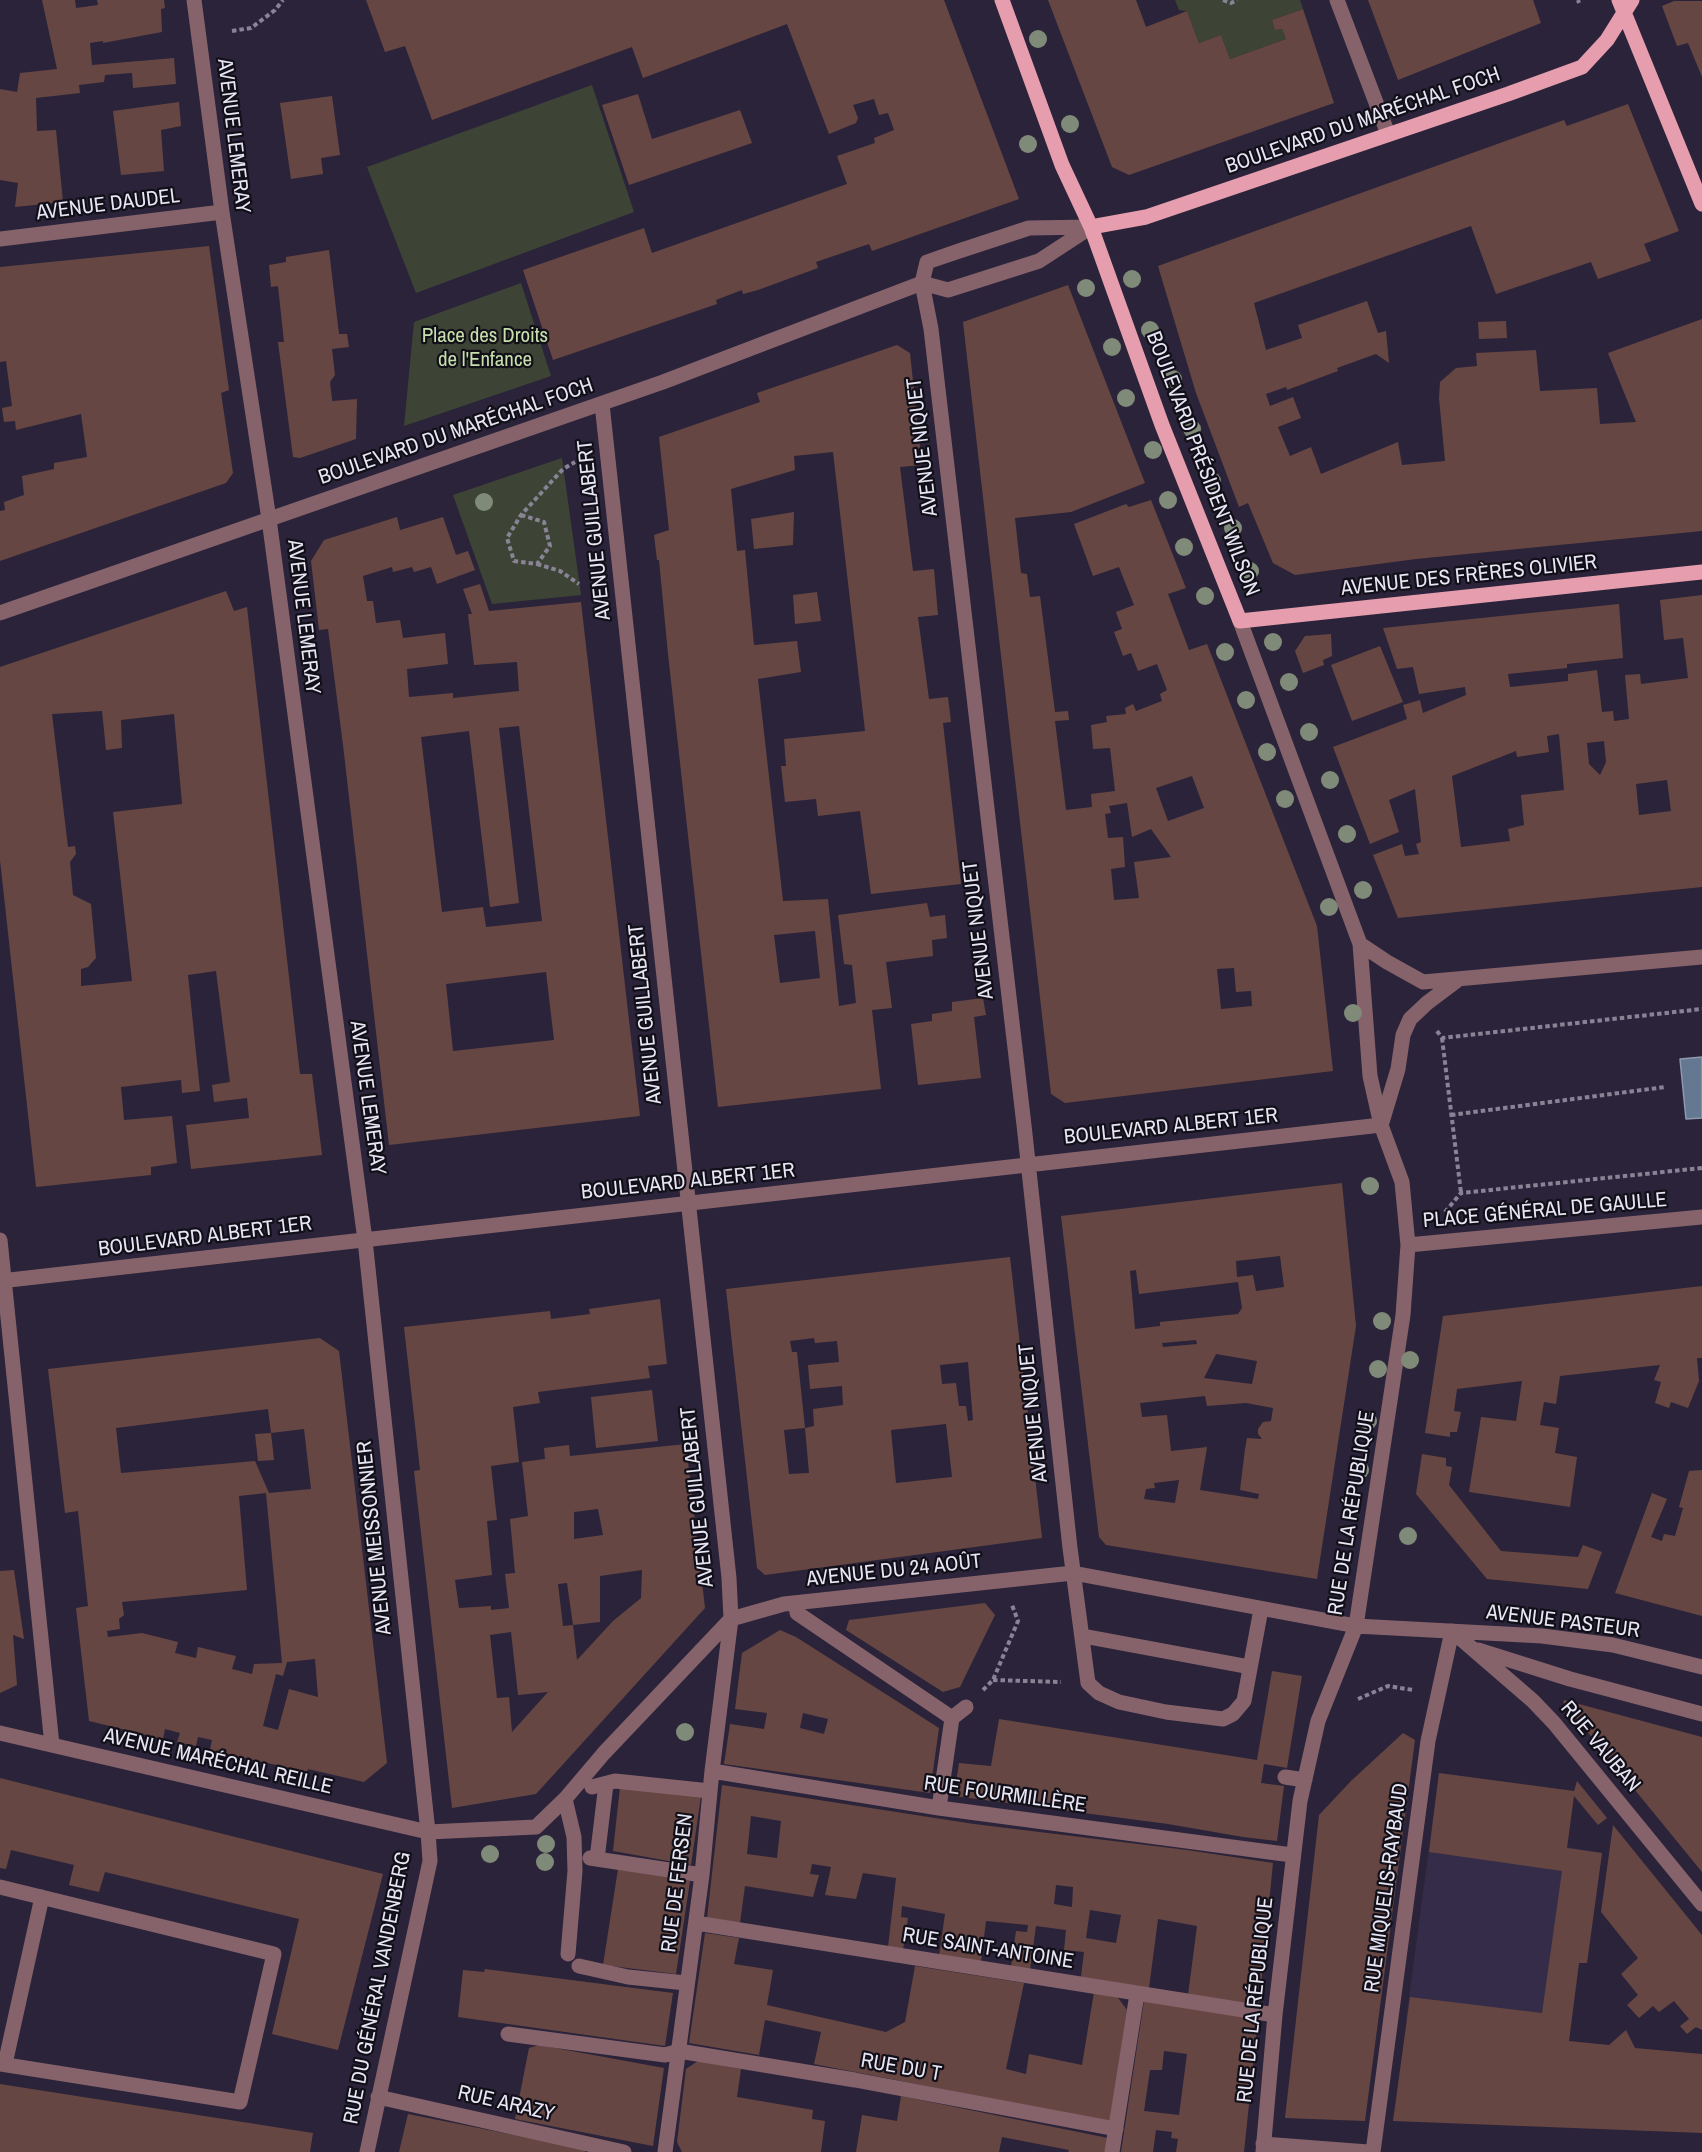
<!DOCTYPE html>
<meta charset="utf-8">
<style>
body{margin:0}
canvas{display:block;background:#2a2339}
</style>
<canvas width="1702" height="2152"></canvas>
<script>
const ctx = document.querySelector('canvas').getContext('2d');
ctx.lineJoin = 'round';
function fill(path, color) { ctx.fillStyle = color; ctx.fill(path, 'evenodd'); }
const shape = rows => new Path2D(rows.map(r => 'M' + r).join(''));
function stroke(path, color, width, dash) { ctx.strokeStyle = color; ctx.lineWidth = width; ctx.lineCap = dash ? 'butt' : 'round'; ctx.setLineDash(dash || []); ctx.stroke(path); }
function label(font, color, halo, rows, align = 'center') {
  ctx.font = font + ' "Archivo Narrow",sans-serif'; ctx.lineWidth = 4.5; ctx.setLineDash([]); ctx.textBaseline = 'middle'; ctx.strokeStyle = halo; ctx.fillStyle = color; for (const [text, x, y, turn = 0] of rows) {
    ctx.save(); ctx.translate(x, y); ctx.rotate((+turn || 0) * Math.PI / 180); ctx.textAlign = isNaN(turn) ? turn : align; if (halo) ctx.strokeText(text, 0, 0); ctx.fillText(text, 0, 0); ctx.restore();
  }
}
fill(shape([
 [1439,1773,1574,1791,1567,1847,1602,1853,1587,1963,1579,1963,1569,2041,1406,2020]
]), '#342c48');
fill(shape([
 [1175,0,1300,0,1303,9,1272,20,1275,30,1282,29,1286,39,1230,59,1221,35,1199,43,1187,11,1179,10],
 [592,85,634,212,416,293,367,167],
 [521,283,551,376,404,426,414,322],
 [562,458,581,595,492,604,453,495]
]), '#3d4435');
const water = shape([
 [1702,1057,1702,1118,1686,1119,1680,1059,1702,1057]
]);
fill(water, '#657891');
stroke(water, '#8c99af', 1.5);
fill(shape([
 [42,0,75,0,76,8,98,5,97,0,164,0,165,8,161,9,162,32,103,43,103,41,90,43,92,65,174,58,176,84,133,88,132,73,105,75,104,82,79,85,80,93,36,98,37,131,56,130,63,202,15,207,18,183,0,180,0,89,17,92,20,73,57,69],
 [366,0,944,0,1019,199,872,251,869,244,816,262,818,268,758,290,743,294,742,290,716,300,717,304,553,360,523,270,644,228,652,253,847,184,837,156,875,143,874,138,894,130,888,113,879,115,874,99,853,105,858,118,856,123,829,134,787,24,643,78,632,47,432,120,405,46,385,52],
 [1048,0,1136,0,1146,27,1187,11,1199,43,1221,35,1230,59,1286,39,1282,29,1275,30,1272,20,1303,9,1334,103,1129,175,1112,167],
 [1368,0,1533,0,1541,23,1398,80],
 [1674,1,1702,1,1702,77,1688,43,1677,46,1662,6],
 [638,94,652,139,740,110,752,143,629,185,602,105],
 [332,96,340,155,321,158,323,174,291,179,280,103],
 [179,102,181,126,161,130,164,171,121,175,113,111],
 [1628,104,1679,231,1644,244,1651,261,1598,279,1591,262,1496,294,1471,226,1254,303,1266,350,1302,338,1298,325,1367,301,1378,333,1386,331,1389,363,1376,354,1337,368,1338,371,1287,390,1286,387,1266,394,1270,406,1293,397,1301,418,1278,427,1290,456,1311,447,1321,474,1398,442,1402,465,1445,461,1439,398,1440,382,1456,368,1477,366,1476,353,1536,350,1540,391,1597,388,1600,424,1636,422,1608,353,1702,319,1702,531,1416,559,1295,575,1273,563,1248,503,1239,507,1196,393,1158,266,1564,120,1567,126],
 [209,246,229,390,221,393,233,473,226,483,0,561,0,511,5,510,4,502,24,495,22,476,54,469,54,463,87,457,81,414,16,430,15,421,4,422,2,408,12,406,6,361,0,362,0,267],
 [329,250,339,334,347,334,349,347,332,349,335,375,330,382,332,399,332,401,357,399,356,439,300,458,293,457,278,342,284,342,278,286,271,287,269,265,286,262,286,257],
 [1068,285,1145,483,1071,512,1015,518,1021,573,1027,574,1030,597,1040,596,1055,712,1068,711,1069,720,1055,721,1066,810,1092,807,1091,794,1115,791,1110,748,1093,749,1091,725,1107,722,1106,716,1126,714,1125,708,1133,704,1136,711,1162,701,1160,694,1167,690,1157,664,1138,671,1131,653,1123,656,1114,632,1122,629,1116,612,1134,605,1119,567,1093,576,1074,524,1126,504,1129,507,1151,500,1186,588,1168,594,1189,650,1207,644,1317,926,1333,1071,1065,1103,1051,1094,963,322],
 [1192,776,1204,808,1168,821,1156,788],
 [1127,803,1132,837,1151,829,1171,857,1134,862,1139,898,1114,900,1111,869,1125,867,1123,837,1108,838,1105,814,1111,813,1109,806],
 [1234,968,1236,992,1251,991,1252,1006,1221,1009,1217,969],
 [1506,321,1507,338,1479,339,1478,322],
 [897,345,910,353,922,465,900,467,913,571,934,569,938,615,918,617,929,699,948,697,951,722,943,723,961,884,871,894,860,811,818,816,816,799,785,802,781,766,786,766,784,739,865,731,833,452,794,456,795,470,731,489,737,551,745,550,754,645,797,641,801,672,758,679,783,901,828,899,839,1006,856,1003,852,965,844,964,838,915,927,903,930,917,945,915,947,938,932,940,933,956,886,962,892,1008,872,1010,881,1089,718,1107,668,654,659,560,657,560,654,535,669,530,659,437,760,402,757,393],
 [815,931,820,978,780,983,774,935],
 [794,512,793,545,754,549,751,519],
 [397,517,400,530,443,517,456,555,468,551,475,570,437,584,431,567,414,572,412,567,393,572,392,567,363,576,367,601,373,601,376,623,400,620,403,638,445,633,448,664,407,669,409,697,453,693,453,698,519,691,517,662,474,665,468,614,472,614,463,589,480,584,489,611,581,602,640,1116,389,1145,343,745,328,629,319,630,311,561,324,540],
 [519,726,542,921,486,927,483,907,442,912,421,737,469,731,490,907,519,903,499,728],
 [546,972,554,1040,453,1051,446,984],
 [226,591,234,611,247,607,300,1074,312,1074,322,1155,191,1169,186,1125,249,1118,247,1098,214,1102,212,1085,230,1082,216,971,188,975,200,1091,182,1093,181,1080,121,1087,124,1120,172,1116,177,1163,151,1167,151,1175,36,1187,0,860,0,667],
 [102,711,106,750,122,748,121,720,174,714,182,804,113,812,132,981,81,986,81,969,88,967,96,958,91,904,73,895,70,862,76,854,75,846,68,847,52,714],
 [817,592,821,621,795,624,793,595],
 [1702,595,1702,887,1398,918,1373,855,1402,844,1405,856,1419,854,1416,844,1421,842,1415,789,1389,800,1399,832,1370,844,1333,747,1407,719,1403,705,1420,700,1423,713,1466,695,1465,687,1419,694,1413,667,1397,669,1383,628,1619,604,1623,658,1567,664,1567,668,1508,674,1510,687,1568,681,1568,674,1597,670,1602,712,1613,711,1614,721,1629,719,1625,675,1640,674,1641,684,1688,678,1683,638,1664,640,1660,600],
 [1559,734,1564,790,1521,795,1524,825,1508,829,1510,841,1461,847,1452,776,1516,751,1517,757,1549,752,1547,736],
 [1604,741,1606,762,1600,775,1589,764,1587,743],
 [1667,780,1671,811,1639,815,1636,784],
 [1331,634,1332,656,1323,660,1324,665,1303,673,1295,651,1305,636],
 [1380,646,1403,702,1352,721,1331,665],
 [983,998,986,1015,974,1017,981,1078,918,1085,911,1024,932,1021,932,1014,952,1011,952,1002],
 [1342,1183,1356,1326,1317,1579,1106,1545,1099,1537,1061,1216],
 [1280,1256,1284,1287,1256,1291,1253,1275,1237,1277,1236,1261],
 [1136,1270,1139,1294,1238,1282,1242,1308,1238,1314,1160,1322,1160,1326,1135,1329,1130,1271],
 [1196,1340,1197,1344,1163,1347,1162,1343],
 [1216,1354,1257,1361,1252,1384,1204,1378],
 [1205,1396,1207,1406,1246,1403,1273,1408,1271,1421,1263,1422,1258,1429,1258,1434,1262,1439,1247,1438,1245,1449,1240,1490,1259,1494,1258,1499,1200,1490,1207,1447,1171,1451,1167,1415,1142,1417,1140,1403],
 [1179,1480,1175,1503,1144,1499,1146,1489,1155,1488,1154,1483],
 [1010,1257,1042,1538,765,1575,757,1568,726,1289],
 [814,1338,815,1343,837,1341,839,1362,808,1365,810,1389,842,1386,843,1405,813,1409,814,1426,805,1428,809,1473,789,1474,784,1430,805,1428,797,1352,792,1352,790,1341],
 [968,1362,973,1420,968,1421,966,1406,959,1406,956,1383,942,1384,940,1365],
 [946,1424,952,1477,896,1483,891,1430],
 [1702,1286,1702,1358,1697,1358,1699,1381,1688,1408,1671,1402,1669,1408,1655,1403,1661,1382,1654,1380,1660,1365,1560,1376,1556,1404,1544,1402,1540,1425,1559,1428,1555,1453,1577,1457,1570,1507,1469,1492,1481,1417,1516,1421,1522,1381,1457,1389,1454,1411,1461,1412,1457,1432,1450,1432,1450,1437,1425,1433,1443,1316],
 [660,1299,667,1364,648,1366,650,1378,538,1392,540,1403,513,1407,519,1462,491,1466,497,1520,487,1521,492,1575,455,1580,459,1608,491,1606,491,1610,509,1608,505,1574,515,1573,510,1519,528,1516,522,1462,545,1459,544,1448,569,1445,570,1456,686,1444,705,1608,536,1794,452,1808,414,1471,420,1470,404,1327,550,1311,551,1319,590,1314,589,1309],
 [598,1509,603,1535,574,1539,574,1512],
 [642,1570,641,1598,613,1621,577,1660,573,1625,600,1622,600,1576],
 [567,1583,573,1625,563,1626,558,1584],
 [511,1632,518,1695,548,1692,512,1732,509,1697,497,1698,490,1635],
 [320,1338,339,1351,387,1763,364,1782,308,1769,307,1772,210,1750,212,1740,198,1737,196,1746,177,1742,180,1733,165,1729,163,1739,89,1721,76,1608,88,1606,78,1511,65,1513,48,1369],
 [268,1409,271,1433,304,1429,311,1489,269,1493,255,1461,121,1473,116,1428],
 [266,1493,282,1663,254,1664,252,1674,232,1669,236,1656,198,1647,196,1658,175,1653,178,1642,142,1633,108,1637,107,1631,120,1629,119,1619,124,1615,122,1602,247,1590,239,1496],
 [315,1659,318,1697,289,1689,278,1730,263,1726,276,1674,283,1676,287,1662],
 [652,1390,658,1441,596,1448,591,1397],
 [271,1433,274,1460,258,1461,255,1434],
 [1422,1454,1446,1458,1446,1466,1452,1467,1449,1485,1501,1551,1578,1557,1583,1545,1602,1552,1588,1589,1487,1579,1416,1494],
 [1702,1470,1702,1616,1615,1593,1652,1493,1667,1499,1651,1537,1662,1541,1664,1534,1675,1536,1683,1508,1679,1507,1689,1471],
 [14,1570,24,1639,13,1635,17,1685,0,1693,0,1571],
 [985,1603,995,1615,960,1687,943,1692,846,1630,849,1620],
 [780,1630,796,1637,939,1728,930,1793,724,1764,730,1724,764,1729,767,1713,735,1709,742,1653],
 [803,1713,828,1719,824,1734,800,1728],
 [1272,1671,1302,1676,1287,1768,1264,1764,1261,1783,1284,1786,1277,1841,1243,1837,1168,1824,954,1796,959,1763,991,1766,999,1719,1257,1760],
 [1564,1700,1702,1737,1702,1872,1563,1702],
 [1403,1733,1415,1740,1365,2121,1285,2118,1319,1815,1351,1781],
 [1439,1773,1574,1791,1577,1781,1607,1818,1598,1825,1574,1796,1567,1848,1602,1853,1587,1963,1579,1963,1569,2041,1609,2045,1626,2030,1635,2048,1702,2054,1702,2133,1393,2121,1410,1997,1542,2013,1562,1871,1429,1852],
 [0,1778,383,1874,338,2050,272,2034,299,1919,105,1872,99,1892,69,1885,74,1865,11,1850,6,1869,0,1868],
 [722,1785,974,1824,1187,1850,1273,1863,1259,2005,1188,1995,1197,1926,1158,1919,1149,1988,1081,1977,1084,1952,1064,1950,1066,1930,1036,1926,1030,1970,1011,1967,1016,1931,1027,1932,1028,1925,986,1921,981,1962,939,1956,945,1914,902,1906,901,1917,908,1918,903,1950,888,1947,896,1878,863,1873,856,1899,825,1895,831,1867,812,1864,810,1874,819,1875,813,1897,745,1886,740,1923,707,1918],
 [751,1816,781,1821,777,1858,747,1854],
 [1056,1885,1073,1887,1072,1907,1054,1904],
 [1090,1910,1121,1915,1116,1943,1086,1938],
 [620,1787,701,1796,691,1865,613,1851],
 [1613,1825,1702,1935,1702,2030,1696,2027,1687,2034,1680,2026,1689,2019,1674,2001,1659,2012,1653,2006,1639,2018,1627,2005,1638,1995,1621,1974,1638,1958,1601,1912],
 [618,1869,690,1881,676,1974,603,1965],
 [705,1933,739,1938,734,1964,773,1970,767,2005,886,2032,905,2022,915,1966,1024,1983,1006,2069,1026,2074,1029,2054,1082,2065,1094,1992,1116,1995,1127,2010,1110,2122,814,2064,821,2032,765,2020,759,2055,689,2043],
 [485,1969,673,1993,665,2046,458,2017,463,1970,484,1972],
 [1144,2001,1258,2018,1244,2152,1176,2152,1178,2139,1171,2138,1172,2132,1156,2130,1153,2152,1121,2152],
 [1164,2051,1187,2054,1179,2115,1144,2111,1150,2070,1162,2070],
 [539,2045,664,2068,653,2146,515,2119,529,2048],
 [698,2061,741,2069,737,2097,813,2110,812,2119,825,2121,821,2152,682,2152,677,2142,686,2069],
 [0,2084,313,2133,310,2152,0,2152],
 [901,2096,1108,2138,1106,2152,1068,2152,1069,2150,1002,2137,999,2152,856,2152,862,2115,897,2121],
 [408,2114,585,2149,585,2152,399,2152]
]), '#664642');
stroke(shape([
 [1223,0,1231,3,1237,0],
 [1578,0,1579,3],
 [232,31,251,28,275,10,283,0],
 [521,515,544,522,550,546,537,564,514,561,507,538,521,515,563,469,575,462],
 [537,564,560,571,579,584],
 [1437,1031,1442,1038,1702,1009],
 [1442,1038,1461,1193],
 [1451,1115,1665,1087],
 [1445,1212,1461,1193,1702,1168],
 [993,1680,1061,1682],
 [983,1690,993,1680,1018,1621,1012,1605],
 [1358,1699,1388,1686,1413,1690]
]), '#888395', 4, [4.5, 3]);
stroke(shape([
 [194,0,222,212,269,519,365,1240,428,1832,430,1861,367,2152],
 [1337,0,1388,134],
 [1091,227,1029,228,959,251,927,262,922,283,931,329,1024,1125,1070,1548,1088,1683,1099,1693,1119,1702,1166,1712,1223,1719,1233,1714,1244,1701,1261,1609],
 [0,239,222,212],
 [602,404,729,1578,731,1619,712,1771,702,1875,665,2152],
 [0,613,663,382,922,283,948,290,1039,261,1091,227],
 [1240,621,1360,944,1370,1076,1381,1125,1402,1182,1408,1245,1403,1315,1356,1626,1318,1721,1300,1801,1275,2015,1263,2152],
 [1360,944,1387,962,1423,982,1702,957],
 [1382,1122,1398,1069,1403,1035,1410,1019,1427,1003,1459,979],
 [0,1240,52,1745],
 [1408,1245,1702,1217],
 [0,1281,1381,1125],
 [796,1603,797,1613,952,1718],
 [1452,1631,1533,1701,1554,1723,1702,1904],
 [1083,1636,1250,1667],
 [1478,1650,1570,1679,1702,1714],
 [0,1733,428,1832,536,1827,565,1799,604,1753,731,1619,784,1604,1073,1573,1356,1626,1542,1636,1613,1645,1702,1667],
 [712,1771,939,1808,1292,1855],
 [1285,1777,1305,1780],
 [592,1787,615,1781,710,1791],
 [565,1799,574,1837,575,1871,568,1954],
 [939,1808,952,1718,966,1707],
 [590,1858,702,1875],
 [597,1859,606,1784],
 [0,1887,274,1954,240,2102,0,2064],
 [696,1923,1275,2015],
 [579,1966,628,1977,686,1983],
 [508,2034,665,2055,679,2051,855,2080,1116,2129],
 [5,2064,42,1897],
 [378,2097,624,2152],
 [1263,2144,1368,2152],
 [1112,2152,1137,1994],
 [1373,2152,1428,1741,1452,1631]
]), '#86636b', 15);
stroke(shape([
 [1002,0,1062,165,1091,227,1162,425,1240,621,1702,572],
 [1619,0,1702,204],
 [1091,227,1146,217,1508,94,1582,67,1607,40,1632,0]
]), '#e69dae', 15);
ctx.fillStyle = '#808a78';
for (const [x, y] of [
 [1038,39],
 [1070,124],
 [1028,144],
 [1132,279],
 [1086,288],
 [1150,330],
 [1112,347],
 [1173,379],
 [1126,398],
 [1192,429],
 [1153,450],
 [1212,481],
 [1168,500],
 [484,502],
 [1233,528],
 [1184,547],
 [1250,571],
 [1205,596],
 [1273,642],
 [1225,652],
 [1289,682],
 [1246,700],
 [1309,732],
 [1267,752],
 [1330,780],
 [1285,799],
 [1347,834],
 [1363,890],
 [1329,907],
 [1353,1013],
 [1370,1186],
 [1382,1321],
 [1410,1360],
 [1378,1369],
 [1368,1421],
 [1360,1470],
 [1408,1536],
 [685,1732],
 [546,1844],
 [490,1854],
 [545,1862]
]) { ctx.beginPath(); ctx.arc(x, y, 9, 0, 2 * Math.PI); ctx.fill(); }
label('21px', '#e8e5f4', '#110f18', [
 ["BOULEVARD DU MARÉCHAL FOCH",1363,121,-19],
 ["AVENUE LEMERAY",233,136,83],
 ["AVENUE DAUDEL",108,205,-7],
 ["BOULEVARD DU MARÉCHAL FOCH",456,432,-19],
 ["AVENUE NIQUET",923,447,-97],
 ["BOULEVARD PRÉSIDENT WILSON",1202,464,69],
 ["AVENUE GUILLABERT",595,530,-96],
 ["AVENUE DES FRÈRES OLIVIER",1469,576,-6],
 ["AVENUE LEMERAY",303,617,83],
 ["AVENUE NIQUET",979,930,-97],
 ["AVENUE GUILLABERT",646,1014,-96],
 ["AVENUE LEMERAY",367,1098,82],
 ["BOULEVARD ALBERT 1ER",1171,1127,-6],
 ["BOULEVARD ALBERT 1ER",688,1182,-6],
 ["PLACE GÉNÉRAL DE GAULLE",1545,1211,-5],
 ["BOULEVARD ALBERT 1ER",205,1237,-7],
 ["AVENUE NIQUET",1034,1413,-96],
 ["AVENUE GUILLABERT",698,1497,-96],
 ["RUE DE LA RÉPUBLIQUE",1352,1513,-81],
 ["AVENUE MEISSONNIER",375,1538,-96],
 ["AVENUE DU 24 AOÛT",894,1571,-6],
 ["AVENUE PASTEUR",1563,1622,7],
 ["RUE VAUBAN",1600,1747,50],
 ["AVENUE MARÉCHAL REILLE",218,1762,13],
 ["RUE FOURMILLÈRE",1005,1795,8],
 ["RUE DE FERSEN",678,1883,-83],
 ["RUE MIQUELIS-RAYBAUD",1387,1888,-82],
 ["RUE SAINT-ANTOINE",988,1949,9],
 ["RUE DU GÉNÉRAL VANDENBERG",378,1988,-79],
 ["RUE DE LA RÉPUBLIQUE",1256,2000,-84],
 ["RUE DU T",901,2068,10],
 ["RUE ARAZY",506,2104,13]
]);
label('21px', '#c6dfab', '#110f18', [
 ["Place des Droits",485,336],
 ["de l'Enfance",485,360]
]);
</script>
